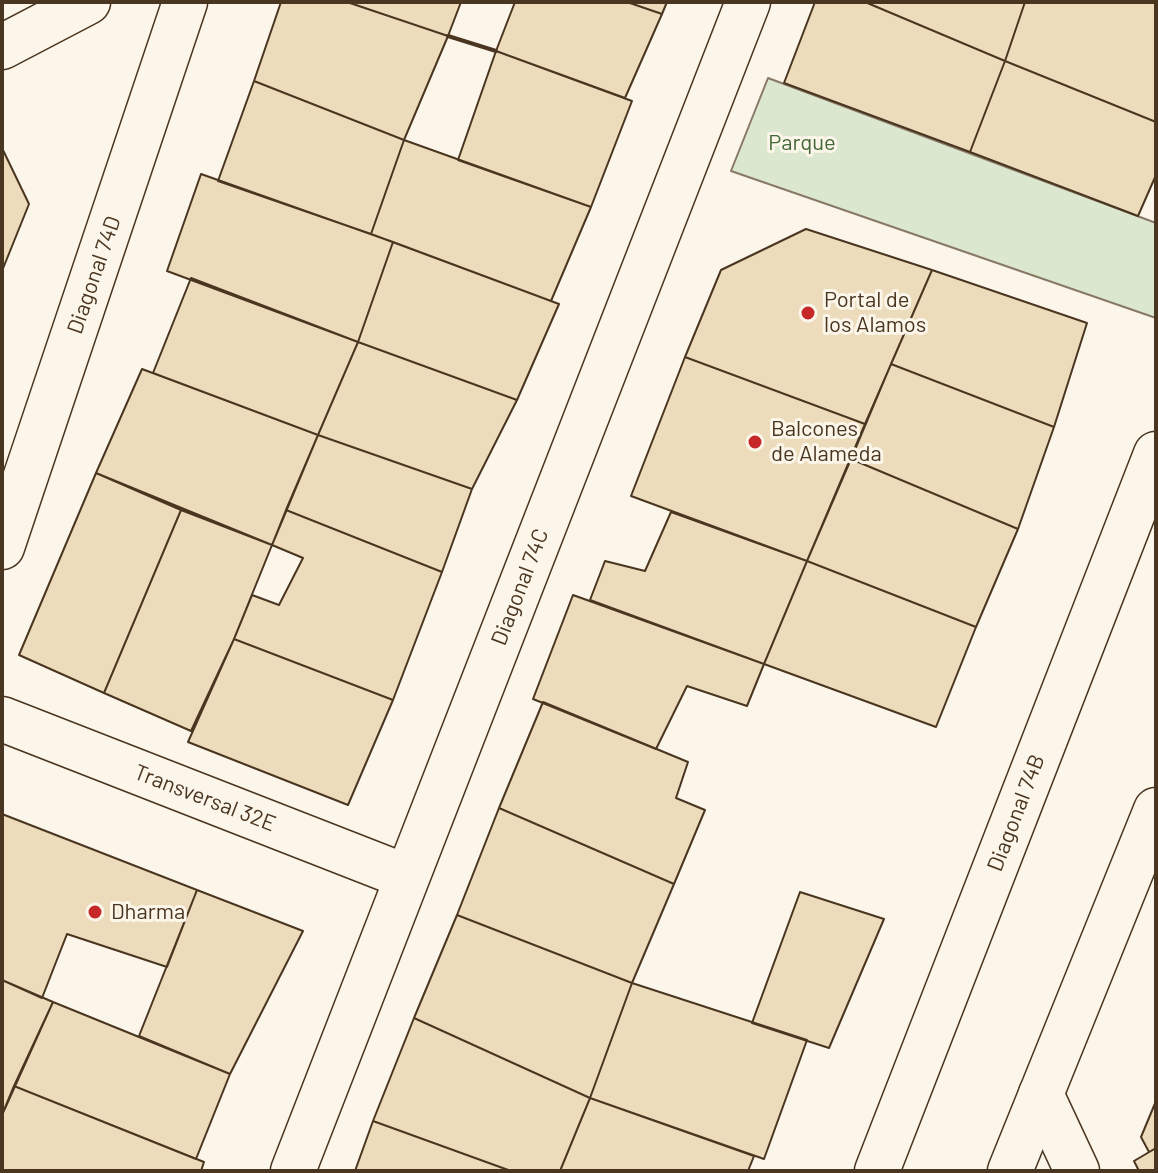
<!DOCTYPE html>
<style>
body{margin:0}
#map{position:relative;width:1158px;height:1173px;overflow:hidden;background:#fbf6e9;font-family:Barlow,sans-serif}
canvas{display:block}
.frame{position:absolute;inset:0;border:4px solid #4a3520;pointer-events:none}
</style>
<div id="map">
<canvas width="1158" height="1173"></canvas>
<div class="frame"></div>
</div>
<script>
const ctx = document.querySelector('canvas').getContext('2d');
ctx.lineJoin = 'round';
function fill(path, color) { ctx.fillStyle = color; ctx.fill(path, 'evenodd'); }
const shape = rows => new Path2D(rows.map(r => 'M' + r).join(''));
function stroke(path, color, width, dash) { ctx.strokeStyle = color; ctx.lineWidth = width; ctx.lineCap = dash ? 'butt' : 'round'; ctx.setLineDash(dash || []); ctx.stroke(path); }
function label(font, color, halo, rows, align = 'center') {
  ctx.font = font + ' Barlow,sans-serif'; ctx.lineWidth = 6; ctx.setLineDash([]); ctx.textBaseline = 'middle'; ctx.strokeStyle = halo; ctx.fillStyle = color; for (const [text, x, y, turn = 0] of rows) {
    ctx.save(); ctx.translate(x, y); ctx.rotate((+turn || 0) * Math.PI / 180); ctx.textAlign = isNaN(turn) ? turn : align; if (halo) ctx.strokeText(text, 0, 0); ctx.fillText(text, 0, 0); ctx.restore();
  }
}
const green = shape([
 [768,78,1156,223,1156,318,731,171,768,78]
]);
fill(green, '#dce7d0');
stroke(green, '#887966', 2);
const building = shape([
 [281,2,347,2,448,36,404,140,254,81,281,2],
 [347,2,461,2,448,36,347,2],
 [515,2,627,2,662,14,625,98,496,51,515,2],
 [627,2,667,2,662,14,627,2],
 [815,2,865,2,1005,61,970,152,784,83,815,2],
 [865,2,1025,2,1005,61,865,2],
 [1025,2,1156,2,1156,122,1005,61,1025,2],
 [496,51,632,101,591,207,458,160,496,51],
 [1005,61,1156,122,1156,175,1138,216,970,152,1005,61],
 [254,81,404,140,371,234,218,181,254,81],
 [404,140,591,207,551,301,371,234,404,140],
 [2,148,29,204,2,271,2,148],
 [201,174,393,242,358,342,167,271,201,174],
 [806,229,932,270,865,424,685,357,721,270,806,229],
 [393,242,559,304,517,400,358,342,393,242],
 [932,270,1087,323,1054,427,891,364,932,270],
 [191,278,358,342,318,435,153,373,191,278],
 [358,342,517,400,472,489,318,435,358,342],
 [685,357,865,424,807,561,631,496,685,357],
 [891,364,1054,427,1018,529,851,459,891,364],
 [142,369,318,435,272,545,96,473,142,369],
 [318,435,472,489,442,572,286,510,318,435],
 [851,459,1018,529,976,627,807,561,851,459],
 [96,473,181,510,104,693,19,655,96,473],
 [181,510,272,545,234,639,191,731,104,693,181,510],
 [286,510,442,572,393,700,234,639,252,595,279,605,303,558,272,545,286,510],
 [671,512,807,561,764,664,590,600,605,561,645,571,671,512],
 [807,561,976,627,936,727,764,664,807,561],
 [573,595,764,664,747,706,687,686,656,749,533,699,573,595],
 [234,639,393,700,348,805,188,742,234,639],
 [543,702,688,762,676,798,705,810,674,884,499,808,543,702],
 [499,808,674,884,632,983,457,915,499,808],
 [2,814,197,890,167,967,67,934,42,998,2,980,2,814],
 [197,890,303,931,230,1074,139,1036,197,890],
 [800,892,884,919,829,1048,752,1023,800,892],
 [457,915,632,983,590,1098,414,1018,457,915],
 [2,980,53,1002,2,1115,2,980],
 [632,983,807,1040,764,1159,590,1098,632,983],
 [53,1002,230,1074,196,1159,14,1086,53,1002],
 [414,1018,590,1098,560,1171,511,1171,373,1121,414,1018],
 [14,1086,204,1162,201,1171,2,1171,2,1115,14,1086],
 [590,1098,754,1156,748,1171,560,1171,590,1098],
 [1156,1101,1156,1148,1149,1152,1141,1137,1156,1101],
 [373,1121,511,1171,355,1171,373,1121],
 [1156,1148,1156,1171,1139,1171,1134,1161,1156,1148]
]);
fill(building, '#ecdcbc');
stroke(building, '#4a3520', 2);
const minor = shape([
 [2,47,88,2],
 [2,547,185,2],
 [2,719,407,877],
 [1041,1094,1077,1171],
 [293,1171,748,2]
]);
const major = shape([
 [877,1171,1156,454],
 [1010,1171,1156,810]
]);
stroke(minor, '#4a3520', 47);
stroke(major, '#4a3520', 47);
stroke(minor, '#fbf6e9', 44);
stroke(major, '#fbf6e9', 44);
stroke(shape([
 [448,36,496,51]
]), '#4a3520', 4);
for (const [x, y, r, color] of [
 [808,313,8,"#c62828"],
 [755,442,8,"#c62828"],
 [95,912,8,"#c62828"]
]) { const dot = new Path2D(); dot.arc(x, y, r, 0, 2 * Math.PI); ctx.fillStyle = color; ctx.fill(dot); stroke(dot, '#fbf6e9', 3); }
label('22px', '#436837', '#fbf6e9', [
 ["Parque",802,143]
]);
label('22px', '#4a3520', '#fbf6e9', [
 ["Diagonal 74D",94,275,-71],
 ["Diagonal 74C",520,587,-69],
 ["Transversal 32E",205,798,21],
 ["Diagonal 74B",1016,813,-69]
]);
label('22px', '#4a3520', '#fbf6e9', [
 ["Portal de",824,300],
 ["los Alamos",824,325],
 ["Balcones",771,429],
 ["de Alameda",771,454],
 ["Dharma",111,912]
], 'left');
</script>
